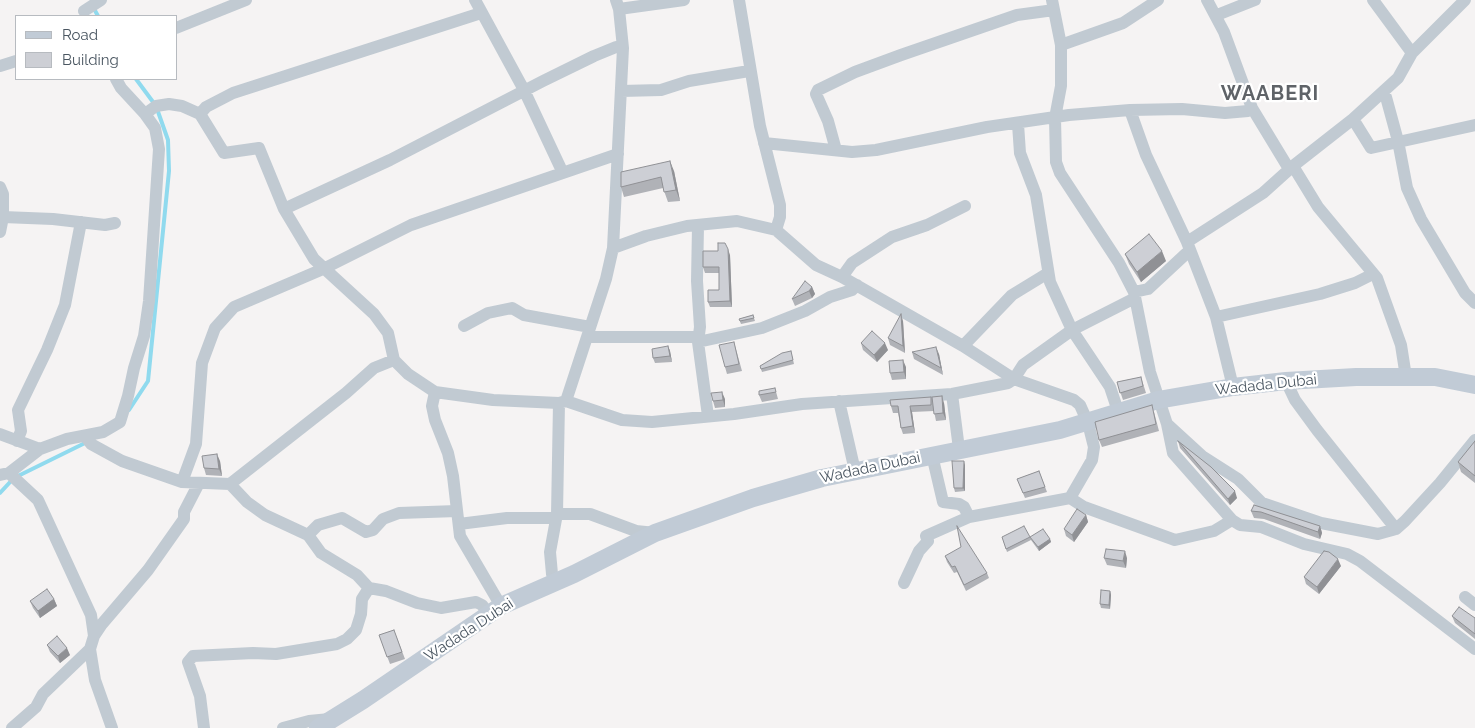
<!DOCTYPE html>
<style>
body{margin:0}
#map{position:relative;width:1475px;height:728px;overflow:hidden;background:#f5f3f3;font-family:Raleway,sans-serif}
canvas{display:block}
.legend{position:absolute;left:15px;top:15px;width:162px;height:65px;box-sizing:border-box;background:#fff;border:1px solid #b7bbc0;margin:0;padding:6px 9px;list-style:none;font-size:15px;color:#4a5661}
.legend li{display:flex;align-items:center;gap:10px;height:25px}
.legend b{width:25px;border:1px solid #b7bbc0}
</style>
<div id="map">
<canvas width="1475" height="728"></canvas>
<ul class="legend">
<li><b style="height:6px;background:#c1cbd6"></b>Road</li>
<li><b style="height:14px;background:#cdcfd5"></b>Building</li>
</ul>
</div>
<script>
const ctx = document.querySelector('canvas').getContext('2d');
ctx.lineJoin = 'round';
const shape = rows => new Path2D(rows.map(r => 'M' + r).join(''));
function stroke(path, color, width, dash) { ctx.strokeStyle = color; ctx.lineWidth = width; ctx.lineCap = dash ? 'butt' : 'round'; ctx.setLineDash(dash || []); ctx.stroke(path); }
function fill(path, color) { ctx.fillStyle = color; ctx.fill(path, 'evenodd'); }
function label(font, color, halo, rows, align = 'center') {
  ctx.font = font + ' Raleway,sans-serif'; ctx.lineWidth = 4.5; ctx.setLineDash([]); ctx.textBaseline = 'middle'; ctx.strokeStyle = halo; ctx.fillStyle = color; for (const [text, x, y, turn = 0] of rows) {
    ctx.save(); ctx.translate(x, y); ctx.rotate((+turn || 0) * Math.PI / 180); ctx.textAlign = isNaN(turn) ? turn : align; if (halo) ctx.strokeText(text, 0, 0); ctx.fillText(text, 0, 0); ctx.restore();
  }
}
stroke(shape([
 [93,7,98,16],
 [129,410,148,381,169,171,168,140,156,106,136,79],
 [18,476,85,443],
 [0,493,12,480]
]), '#90daee', 4);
stroke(shape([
 [475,0,524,90,562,171],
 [739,0,760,126,780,205,780,217,776,230],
 [1052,0,1061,45,1061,86,1055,118,1056,162,1060,173,1119,263,1134,292,1150,372,1167,424,1173,453,1232,520,1240,525,1261,527,1304,544,1347,554,1360,561,1475,649],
 [1207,0,1224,32,1252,108,1289,169],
 [1373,0,1412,53],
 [619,9,684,0],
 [84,11,101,0],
 [1217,15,1255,0],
 [176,28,246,0],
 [1061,45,1123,23,1158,0],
 [0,66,16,61],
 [621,91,661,90,689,81,749,71],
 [1382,93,1386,97,1398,141,1407,188,1421,219,1465,293,1475,303],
 [1130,110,1146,155,1187,242,1216,317,1233,387],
 [145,114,156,106,169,104,182,106,200,114,224,153,259,148,284,209,314,259,374,314,388,333,394,360,408,374,435,392,493,400,559,403,566,401,622,420,652,422,734,414,802,404,952,394,1008,383,1014,379,1023,365,1072,330,1135,298],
 [200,114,206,107,233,93,481,13],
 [1353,119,1371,148,1475,125],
 [1018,124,1020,153,1036,195,1050,282,1072,330,1110,387,1118,411],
 [764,143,852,152,876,150,987,127,1069,115,1130,110,1182,109,1225,113,1248,111,1252,108],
 [836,150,828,121,816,94,818,90,855,72,901,55,1017,15,1054,10],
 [1293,166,1318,207,1377,278,1401,345,1406,377],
 [0,187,3,194,3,217,53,219,105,225,115,223],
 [284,209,390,160,543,81,594,56,616,47,623,48],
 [698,226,697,281,700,327,698,342,708,416],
 [0,232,3,217],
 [1187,242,1263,193,1293,166,1353,119,1398,78,1412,53,1465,0],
 [613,248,646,236,687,226,737,221,776,230,816,265,842,277,963,346,1014,379,1074,400,1080,405,1088,423,1094,447,1092,460,1070,498],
 [842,277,852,263,892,237,927,225,965,206],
 [1134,292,1148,289,1190,250],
 [1216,317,1320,294,1355,283,1373,274],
 [464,326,488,313,512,308,524,315,590,327],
 [587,337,698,337],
 [698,342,762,328,805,311,830,297,852,290,857,285],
 [963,346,1012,295,1048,273],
 [1286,381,1295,400,1317,430,1396,529],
 [435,392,432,406,435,420,448,453,453,476,460,536,501,606],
 [952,394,959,449],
 [566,401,606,279,613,248,623,48,619,9,616,0],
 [839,401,855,471],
 [1167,424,1202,456,1238,479,1262,503,1321,523,1378,534,1396,529,1405,521,1440,483,1475,440],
 [0,434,40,449],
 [85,436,91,444,122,461,182,482,230,484,247,502,265,515,308,535,321,553,357,575,369,588,386,591,417,603,441,608,476,602,482,605,489,614],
 [17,441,21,431,18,410,47,350,65,305,81,222],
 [932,455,943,502,959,504,964,507,969,517],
 [9,473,38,500,91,615,94,636],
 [0,475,9,473,40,449,67,439,103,432,120,422,128,396,134,368,144,336,149,301,159,149,155,128,145,114,121,88,116,79],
 [182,482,196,444,202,363,215,328,234,307,323,269,411,225,618,154],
 [230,484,346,393,374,368,394,360],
 [557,514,590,514,636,531,655,533],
 [459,524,507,518,556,518],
 [308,535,318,525,342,518,366,532,373,530,383,519,399,513,457,511],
 [555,581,552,574,550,552,557,514,559,403],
 [904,583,919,551,928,541,926,536,969,517,1070,498,1084,507,1175,540,1214,531,1232,520],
 [1465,597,1475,605],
 [90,649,95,680,112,728],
 [12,728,36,707,43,694,90,649,94,636,102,624,148,570,184,519,184,512,199,483],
 [204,728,200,696,188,662,193,656,253,653,276,654,337,644,347,639,356,630,361,614,362,599,369,588],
 [283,728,309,721,330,719]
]), '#c1cad2', 12);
stroke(shape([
 [318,728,363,700,501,606,574,574,655,533,753,498,822,478,1060,430,1158,400,1233,387,1286,381,1356,377,1435,377,1475,385]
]), '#c1cbd6', 18);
fill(shape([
 [674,171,680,201,668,202,663,188,624,197,621,187],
 [1125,254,1166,261,1141,282,1129,264],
 [730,255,732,307,710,307,708,302,719,290,719,273,705,273,703,267],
 [812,287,815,294,812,298,795,306,792,299],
 [753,315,755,321,741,324,739,319],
 [903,321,905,353,890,345,888,338],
 [734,342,742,371,727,374,725,367],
 [861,343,888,350,877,362,863,350],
 [668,346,670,351,672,362,655,363,653,358],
 [791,351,794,364,762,372,760,366],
 [912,352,939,354,943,375,914,359],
 [906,367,906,379,892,380,890,373],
 [1141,377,1146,393,1123,400,1117,382],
 [775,388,778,399,762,402,759,395],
 [931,397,933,401,944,403,946,420,936,421,934,411,912,412,915,433,903,434,901,428,898,413,893,413,891,406],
 [725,399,725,407,715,408,713,401],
 [1154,412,1159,431,1102,447,1099,440],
 [1178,441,1237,498,1230,505,1180,448],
 [1475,441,1475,483,1461,472,1458,462],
 [220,461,222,476,206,475,204,468],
 [965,465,965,491,955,492,954,488],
 [1039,471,1047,492,1025,498,1017,479],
 [1254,505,1320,526,1322,533,1320,539,1264,519,1254,518,1251,511],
 [1086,515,1088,522,1074,542,1066,536,1064,529],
 [1002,537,1030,537,1050,539,1051,542,1039,551,1031,540,1007,552],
 [945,556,987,573,989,578,966,591,957,572,954,573,947,562],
 [1104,558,1127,558,1126,568,1107,565],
 [1341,566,1319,594,1306,584,1304,577],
 [1110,591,1111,595,1110,609,1101,608,1100,604],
 [54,599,57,606,40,618,33,608,30,601],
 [1452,616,1475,618,1475,639,1455,623],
 [394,630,405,659,390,664,379,635],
 [47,645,70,655,60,663,50,652]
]), '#b0b2b7');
fill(shape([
 [670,161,674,171,680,201,676,190],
 [728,249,730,255,732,307,730,301],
 [1162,251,1166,261,1141,282,1137,272],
 [812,287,815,294,812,298,809,291],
 [901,314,903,321,905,353,903,346],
 [885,343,888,350,877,362,874,355],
 [668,346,670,351,672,362,670,356],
 [936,347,939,354,943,375,941,368],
 [903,360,906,367,906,379,904,372],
 [722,392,725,399,725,407,723,400],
 [942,396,944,403,946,420,943,413],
 [910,406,912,412,915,433,913,426],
 [217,454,220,461,222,476,219,469],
 [964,461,965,465,965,491,963,488],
 [1235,491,1237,498,1230,505,1228,499],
 [1086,515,1088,522,1074,542,1072,535],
 [1320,526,1322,533,1320,539,1318,532],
 [1050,539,1051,542,1039,551,1038,547],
 [1125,551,1127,558,1126,568,1123,561],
 [1338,559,1341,566,1319,594,1317,587],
 [1110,591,1111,595,1110,609,1109,605],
 [54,599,57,606,40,618,38,611],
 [67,648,70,655,60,663,58,656]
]), '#909195');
const building = shape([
 [670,161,676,190,664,192,661,177,621,187,621,172,670,161],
 [1149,234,1162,251,1137,272,1125,254,1149,234],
 [718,243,725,243,728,249,730,301,708,302,708,290,719,290,719,267,703,267,703,251,718,251,718,243],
 [805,281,812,287,809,291,792,299,805,281],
 [901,314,903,346,888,338,901,314],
 [753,315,754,318,740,321,739,319,753,315],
 [872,331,885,343,874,355,861,343,872,331],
 [734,342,739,364,725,367,719,345,734,342],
 [668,346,670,356,653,358,652,349,668,346],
 [936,347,941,368,912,352,936,347],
 [791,351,793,360,761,369,760,366,782,353,791,351],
 [903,360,904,372,890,373,889,361,903,360],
 [1141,377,1143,386,1120,393,1117,382,1141,377],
 [775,388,776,392,759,395,759,391,775,388],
 [722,392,723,400,713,401,711,393,722,392],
 [942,396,943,413,934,414,932,397,942,396],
 [931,397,931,405,910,406,913,426,901,428,898,406,891,406,890,400,931,397],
 [1152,405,1156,424,1099,440,1095,422,1152,405],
 [1178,441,1211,467,1235,491,1228,499,1178,441],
 [1475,441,1475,476,1458,462,1475,441],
 [217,454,219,469,204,468,202,456,217,454],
 [952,461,964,461,963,488,954,488,952,461],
 [1039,471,1045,487,1023,493,1017,479,1039,471],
 [1254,505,1320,526,1318,532,1261,512,1251,511,1254,505],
 [1077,509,1086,515,1072,535,1064,529,1077,509],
 [957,526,987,573,964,585,955,566,952,567,945,556,961,547,957,526],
 [1024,526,1030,537,1006,549,1002,537,1024,526],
 [1043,529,1050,539,1038,547,1030,537,1043,529],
 [1106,549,1125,551,1123,561,1104,558,1106,549],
 [1324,551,1329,552,1338,559,1317,587,1304,577,1324,551],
 [47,589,54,599,38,611,30,601,47,589],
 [1101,590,1110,591,1109,605,1100,604,1101,590],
 [1459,607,1475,618,1475,634,1452,616,1459,607],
 [394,630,402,652,387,657,379,635,394,630],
 [57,636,67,648,58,656,47,645,57,636]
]);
fill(building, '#cdcfd5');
stroke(building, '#909195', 1);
label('15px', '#4a5661', '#fff', [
 ["Wadada Dubai",1266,385,-6],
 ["Wadada Dubai",870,468,-12],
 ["Wadada Dubai",469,630,-33]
]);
ctx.letterSpacing = '1px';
label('bold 20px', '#5f6368', '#fff', [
 ["WAABERI",1270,94]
]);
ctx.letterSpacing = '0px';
</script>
